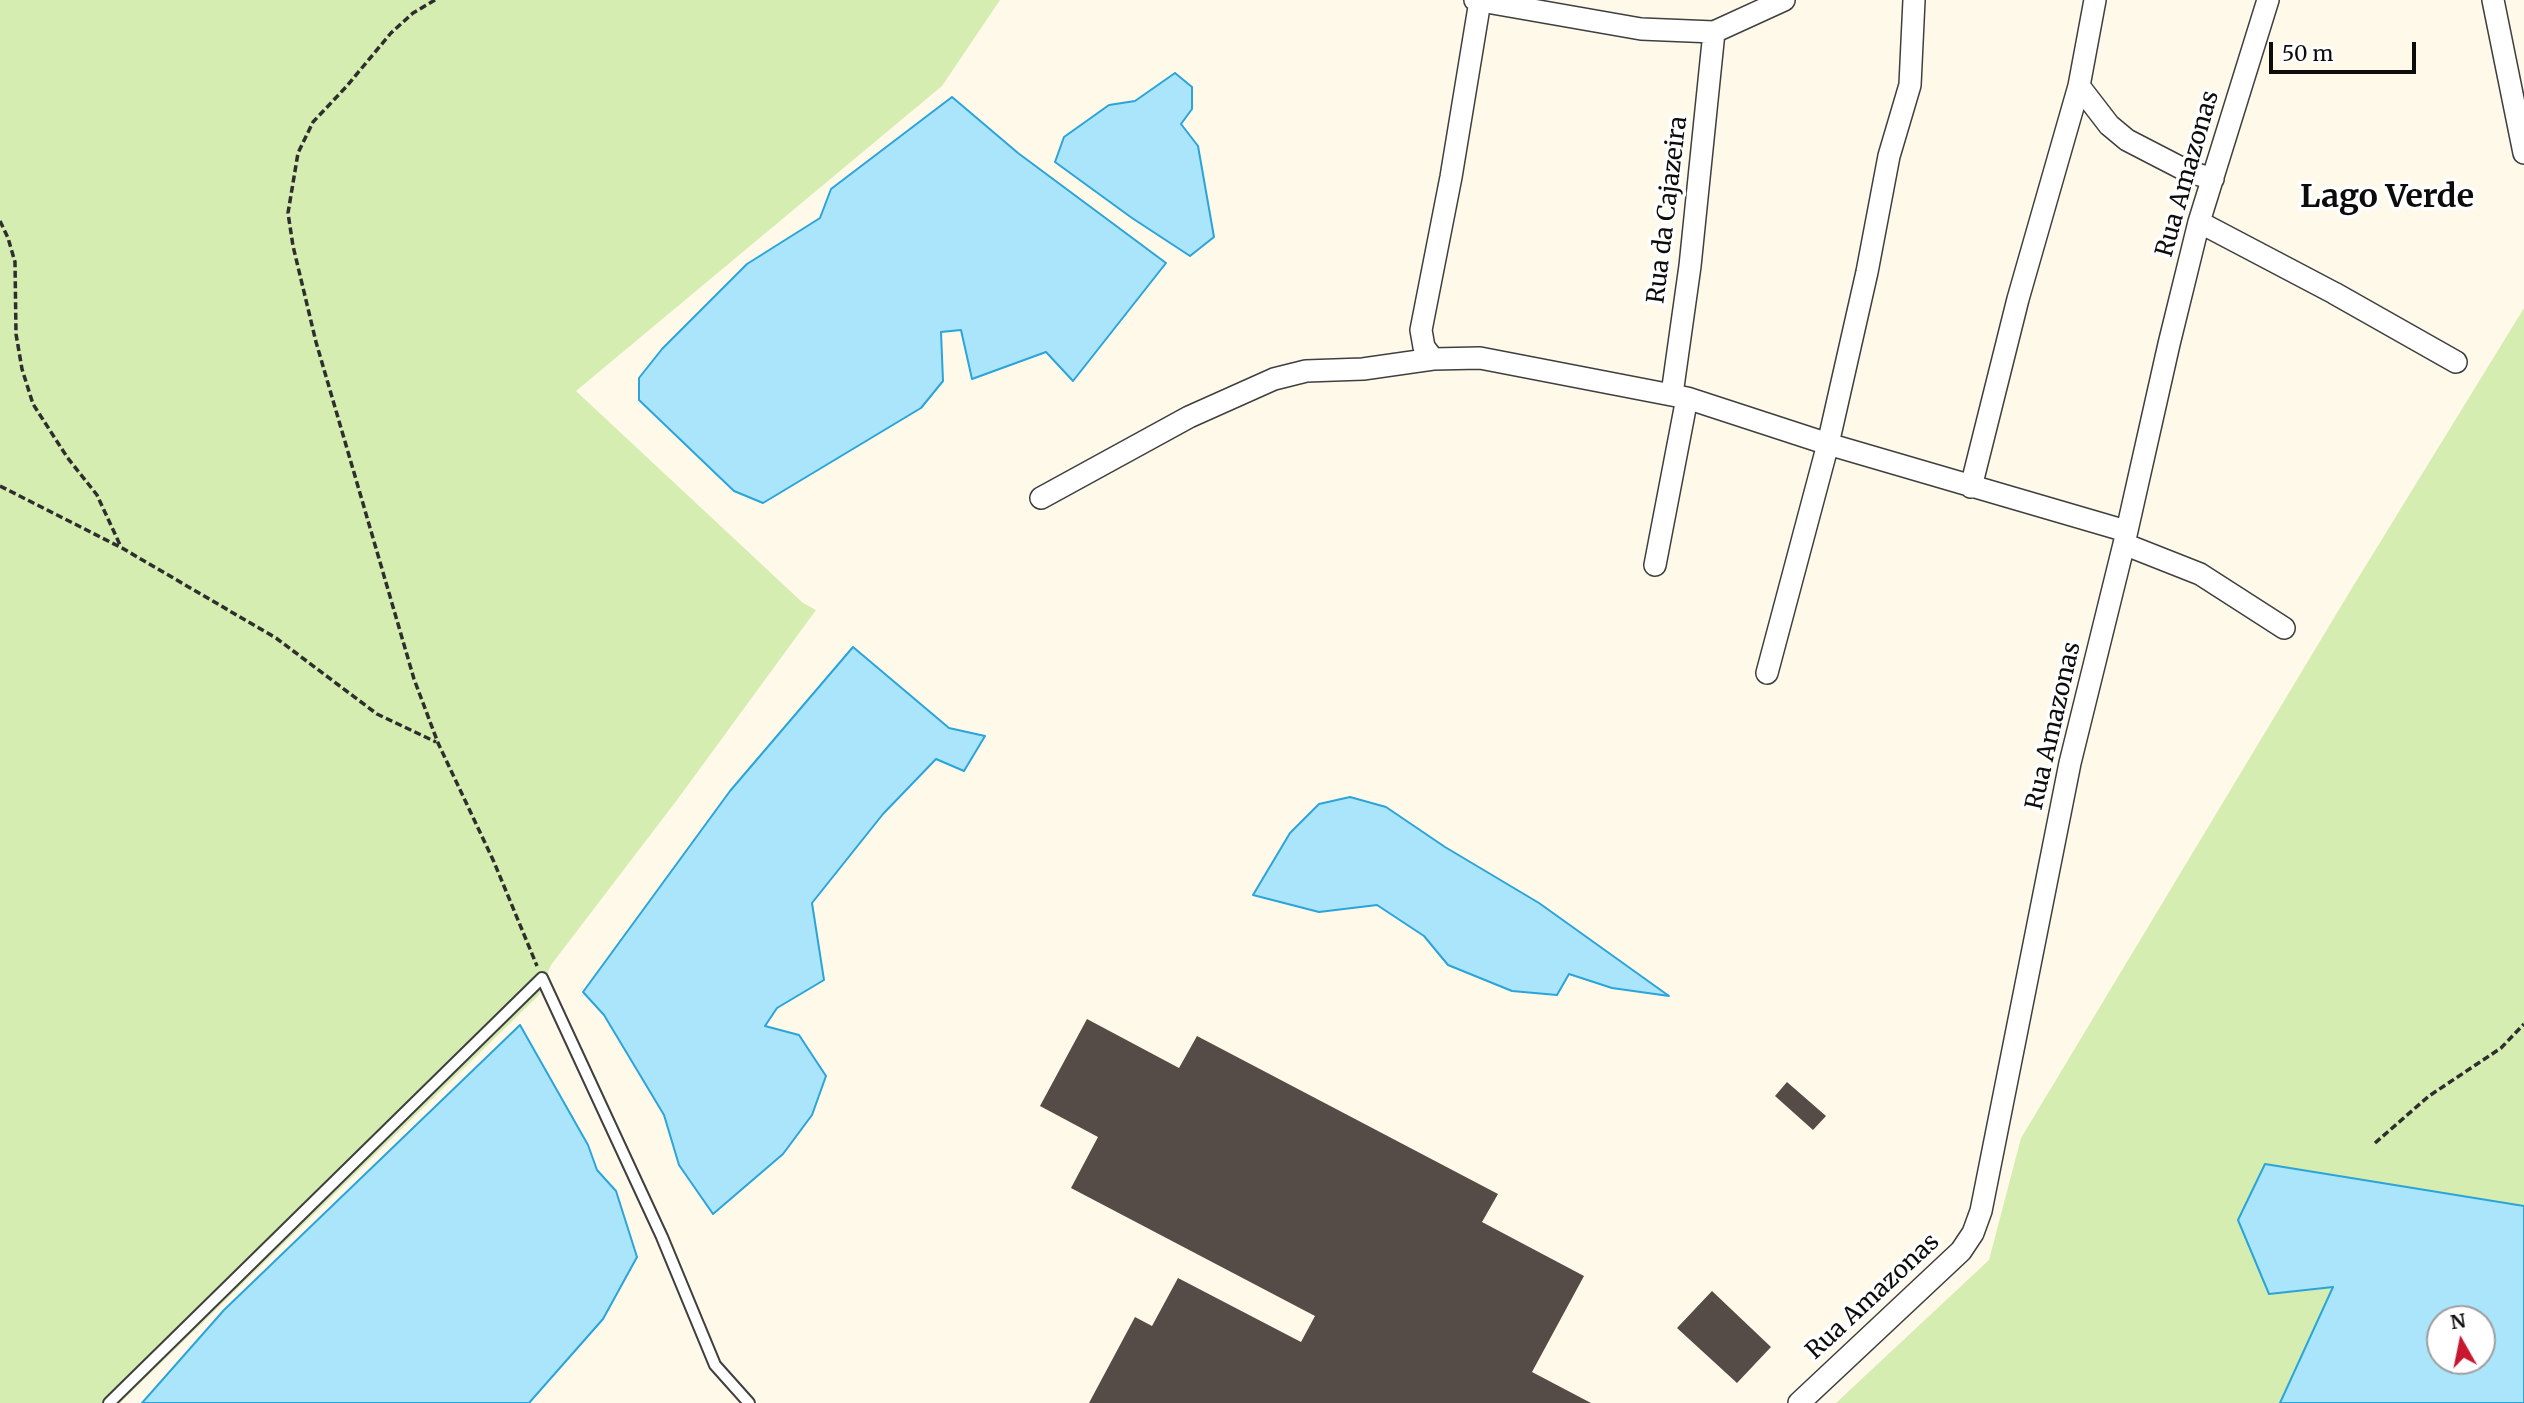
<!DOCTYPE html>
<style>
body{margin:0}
#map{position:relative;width:2524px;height:1403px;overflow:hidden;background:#fff9ea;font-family:Merriweather,serif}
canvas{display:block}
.north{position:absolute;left:2426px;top:1305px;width:70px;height:70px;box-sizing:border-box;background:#fff;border:2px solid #9e9e9e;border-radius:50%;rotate:351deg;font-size:19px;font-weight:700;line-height:28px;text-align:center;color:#0c0c0c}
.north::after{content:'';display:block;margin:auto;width:24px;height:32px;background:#c71830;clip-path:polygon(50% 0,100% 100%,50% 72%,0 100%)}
.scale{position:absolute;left:2269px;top:42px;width:147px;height:32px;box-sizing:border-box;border:4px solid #0c0c0c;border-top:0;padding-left:9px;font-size:21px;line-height:24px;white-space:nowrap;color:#0c0c0c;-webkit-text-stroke:5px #fff;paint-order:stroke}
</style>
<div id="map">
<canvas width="2524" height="1403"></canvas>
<div class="north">N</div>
<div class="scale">50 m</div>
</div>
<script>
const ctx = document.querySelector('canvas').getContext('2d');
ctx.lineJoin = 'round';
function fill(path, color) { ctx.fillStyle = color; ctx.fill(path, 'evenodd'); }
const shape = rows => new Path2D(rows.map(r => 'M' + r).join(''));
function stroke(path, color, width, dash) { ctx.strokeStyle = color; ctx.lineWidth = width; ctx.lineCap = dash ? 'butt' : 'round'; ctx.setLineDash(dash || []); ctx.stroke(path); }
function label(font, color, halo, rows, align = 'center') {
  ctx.font = font + ' Merriweather,serif'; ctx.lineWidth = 7; ctx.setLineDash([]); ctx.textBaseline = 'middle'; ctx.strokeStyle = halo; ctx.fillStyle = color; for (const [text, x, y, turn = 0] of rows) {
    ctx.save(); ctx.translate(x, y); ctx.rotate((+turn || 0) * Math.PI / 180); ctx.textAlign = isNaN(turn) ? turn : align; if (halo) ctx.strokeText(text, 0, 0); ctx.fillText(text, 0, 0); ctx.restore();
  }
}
fill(shape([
 [0,0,1000,0,942,86,576,391,803,603,816,610,677,800,551,965,539,995,120,1403,0,1403],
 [2524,308,2524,1206,2265,1165,2334,1287,2280,1403,1836,1403,1989,1260,2021,1138,2352,588]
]), '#d5edb0');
const water = shape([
 [1175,73,1192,87,1192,109,1181,124,1198,146,1214,237,1190,256,1132,218,1055,162,1064,137,1109,105,1135,101,1175,73],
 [952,97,1018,153,1166,263,1073,381,1046,352,972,379,961,330,941,332,943,381,921,408,763,503,734,491,639,400,639,378,662,349,747,264,820,218,831,189,952,97],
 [853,647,949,728,985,736,964,771,936,759,883,814,812,903,824,980,777,1008,765,1026,799,1035,826,1076,812,1115,783,1154,713,1214,679,1165,664,1115,604,1015,583,992,730,791,853,647],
 [1350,797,1386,807,1445,847,1539,903,1669,996,1612,988,1569,974,1557,995,1512,991,1448,965,1424,936,1377,905,1319,912,1253,895,1290,833,1319,804,1350,797],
 [520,1025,588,1145,597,1170,616,1191,637,1257,603,1319,529,1403,142,1403,224,1310,520,1025],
 [2265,1164,2524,1206,2524,1403,2280,1403,2333,1287,2269,1294,2238,1220,2265,1164],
 [2440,1319,2482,1319,2482,1361,2440,1361,2440,1319]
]);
fill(water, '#aae5fc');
stroke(water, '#2aa4d9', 2);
fill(shape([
 [1087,1019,1179,1068,1197,1036,1498,1194,1482,1222,1584,1276,1532,1372,1591,1403,1089,1403,1135,1317,1152,1326,1178,1278,1301,1342,1315,1316,1071,1188,1098,1137,1040,1106],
 [1787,1082,1826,1116,1813,1130,1775,1096],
 [1712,1291,1771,1347,1737,1383,1677,1328]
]), '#554b47');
const lane = shape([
 [109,1403,542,978,662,1237,715,1365,749,1403]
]);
const street = shape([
 [1475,0,1641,29,1714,32,1784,0],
 [2493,0,2524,153],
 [2079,86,2109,125,2127,140,2187,171,2213,179],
 [2199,222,2334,293,2456,362],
 [1433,359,1424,347,1421,330,1451,177,1480,1],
 [1672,394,1690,266,1714,32],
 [1971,487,2018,299,2079,86,2095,0],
 [1041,498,1189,417,1274,379,1306,371,1363,369,1433,359,1480,358,1687,398,1828,444,2126,531],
 [2124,544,2200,574,2284,628],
 [1655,565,1687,398],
 [1767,673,1828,444,1867,272,1889,156,1910,85,1914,0],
 [1799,1403,1961,1251,1973,1233,1981,1211,2070,763,2124,544,2169,344,2199,222,2268,0]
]);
stroke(lane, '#3f3f3f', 14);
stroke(street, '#3f3f3f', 24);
stroke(shape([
 [435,0,413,13,391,33,346,87,313,122,298,153,288,213,293,246,316,342,414,679,438,743,494,862,537,966],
 [0,221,8,238,15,262,16,334,22,369,33,404,67,457,97,495,121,547],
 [0,486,122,548,276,638,377,714,436,742],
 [2375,1143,2429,1096,2501,1048,2524,1024]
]), '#2e2e2e', 3.5, [7, 3.5]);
stroke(lane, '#fff', 10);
stroke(street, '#fff', 21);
label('24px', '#0c0c0c', '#fff', [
 ["Rua Amazonas",2188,174,-74],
 ["Rua da Cajazeira",1668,210,-83],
 ["Rua Amazonas",2054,726,-77],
 ["Rua Amazonas",1873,1297,-43]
]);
label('bold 32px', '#0c0c0c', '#fff', [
 ["Lago Verde",2387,198]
]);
</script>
